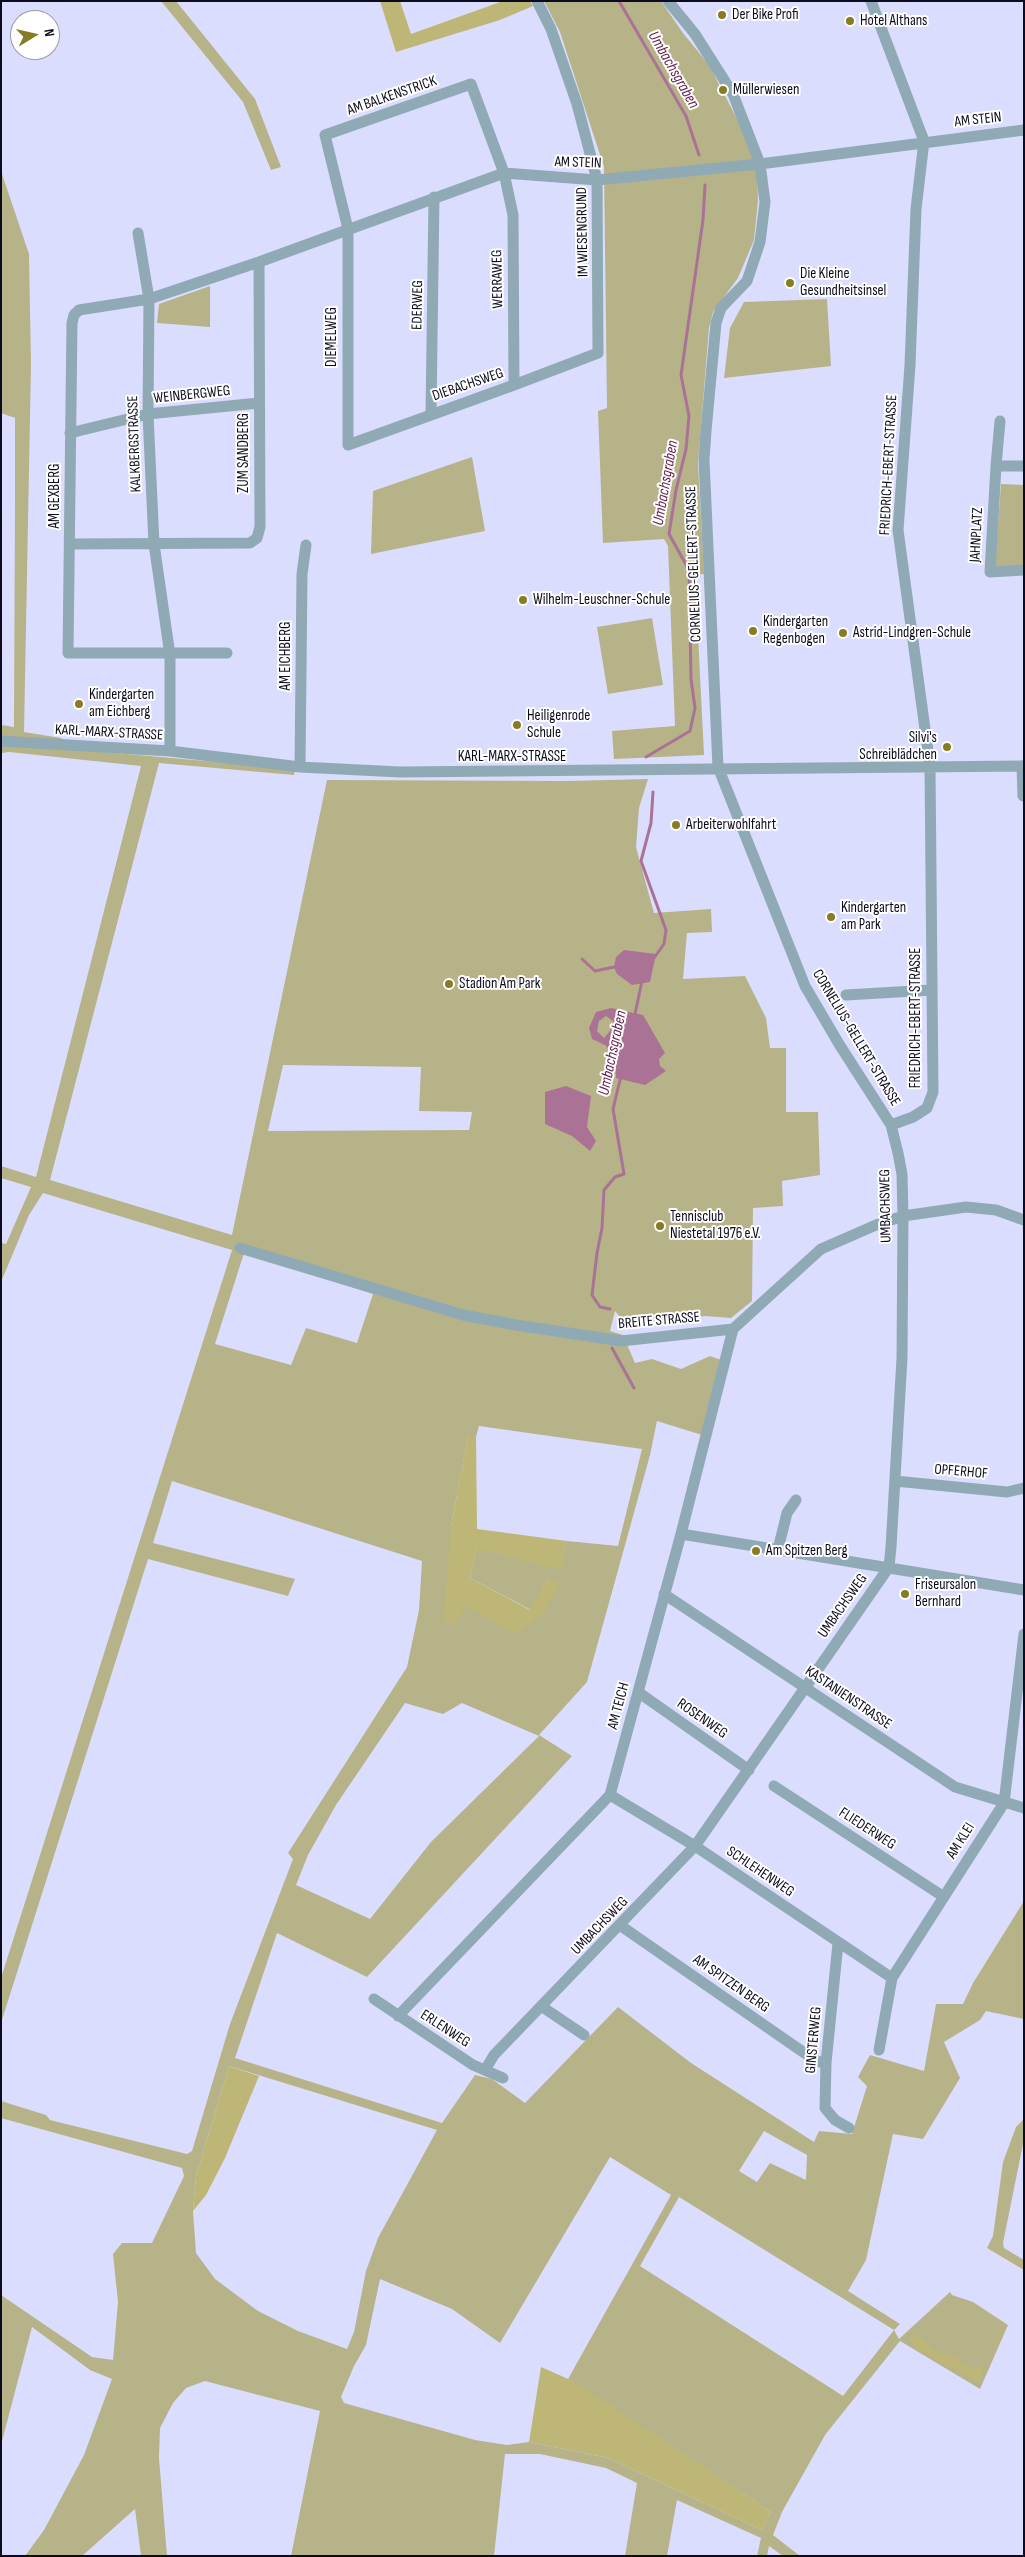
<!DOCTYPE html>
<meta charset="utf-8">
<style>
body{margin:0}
#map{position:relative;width:1025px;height:2557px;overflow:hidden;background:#dbddff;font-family:"Sofia Sans Condensed",sans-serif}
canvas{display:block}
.frame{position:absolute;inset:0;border:2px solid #0b0b1d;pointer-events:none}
.north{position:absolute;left:10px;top:10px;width:50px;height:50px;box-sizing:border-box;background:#fff;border:1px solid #9d9da5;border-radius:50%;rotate:81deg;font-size:14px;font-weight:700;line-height:20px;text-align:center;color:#0b0b1d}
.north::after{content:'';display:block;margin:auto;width:18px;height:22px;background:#877c22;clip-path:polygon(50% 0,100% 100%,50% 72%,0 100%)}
</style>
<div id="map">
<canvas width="1025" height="2557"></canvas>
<div class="frame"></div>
<div class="north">N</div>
</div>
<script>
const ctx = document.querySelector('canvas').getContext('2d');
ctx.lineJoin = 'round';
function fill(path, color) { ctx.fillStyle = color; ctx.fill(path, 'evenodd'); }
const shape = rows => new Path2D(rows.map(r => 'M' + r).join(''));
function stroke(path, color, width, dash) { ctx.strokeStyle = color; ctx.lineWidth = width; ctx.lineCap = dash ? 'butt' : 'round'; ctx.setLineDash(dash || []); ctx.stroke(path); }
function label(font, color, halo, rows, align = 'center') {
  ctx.font = font + ' "Sofia Sans Condensed",sans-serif'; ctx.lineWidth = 4; ctx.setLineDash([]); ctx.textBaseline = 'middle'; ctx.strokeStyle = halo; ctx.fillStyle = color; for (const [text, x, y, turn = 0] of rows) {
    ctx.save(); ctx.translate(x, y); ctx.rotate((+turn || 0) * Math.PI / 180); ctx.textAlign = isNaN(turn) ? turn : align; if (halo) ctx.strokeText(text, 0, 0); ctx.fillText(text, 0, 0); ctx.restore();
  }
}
fill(shape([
 [161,1,176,1,255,99,281,167,271,170,243,102],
 [544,1,661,1,683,33,709,65,748,140,757,168,758,201,754,240,738,278,713,312,709,328,698,463,704,574,695,575,704,755,614,759,612,731,675,726,668,546,664,539,603,543,598,411,607,408,604,167,560,32],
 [1,171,29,254,31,364,24,732,61,738,71,749,295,769,294,775,159,763,50,1180,232,1235,327,780,568,781,648,779,639,808,636,847,654,913,711,909,712,932,687,933,683,979,745,976,766,1018,770,1048,786,1048,786,1112,818,1112,820,1175,782,1181,783,1206,753,1208,752,1301,731,1318,705,1316,622,1325,620,1317,615,1311,610,1331,623,1335,635,1363,652,1359,681,1369,710,1356,721,1360,702,1435,657,1421,650,1455,587,1682,539,1735,572,1756,367,1977,277,1933,235,2058,442,2123,475,2075,492,2079,525,2103,618,2007,691,2063,814,2142,819,2131,852,2134,867,2086,858,2077,870,2055,924,2071,936,2004,963,2004,973,1983,1024,1901,1024,2019,986,2011,980,2020,944,2042,960,2078,923,2139,893,2134,866,2260,848,2291,900,2324,894,2330,899,2339,950,2292,952,2295,973,2302,1008,2325,980,2389,900,2341,825,2435,782,2512,773,2535,800,2556,783,2556,769,2546,767,2556,757,2556,761,2538,677,2500,667,2556,625,2556,637,2483,606,2468,540,2454,505,2454,494,2556,291,2556,320,2411,205,2381,186,2388,173,2403,160,2428,159,2458,167,2556,141,2556,135,2509,82,2556,25,2556,44,2530,84,2455,112,2379,90,2370,32,2327,1,2445,1,2295,92,2357,113,2360,118,2302,113,2254,122,2243,152,2243,184,2176,182,2168,1,2118,1,2101,46,2115,50,2120,187,2154,192,2151,230,2024,293,1859,288,1853,407,1667,419,1610,422,1561,172,1481,153,1543,295,1579,288,1596,148,1559,1,2023,1,1978,232,1250,43,1193,29,1215,1,1282,1,1243,6,1244,31,1187,1,1178,1,1166,36,1177,141,766,9,752,1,753,1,725,14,727,15,498,15,418,1,413],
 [283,1065,421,1067,419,1111,472,1112,469,1130,268,1131],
 [244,1253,373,1294,357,1343,306,1328,291,1365,215,1344],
 [479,1426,642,1449,618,1546,567,1541,561,1569,477,1548,470,1578,531,1610,548,1579,543,1613,465,1606,451,1526,468,1437,476,1437],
 [405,1703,443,1714,462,1703,539,1736,431,1842,370,1919,296,1885,308,1855,336,1805],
 [229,2066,437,2130,378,2238,366,2271,354,2332,347,2349,298,2331,258,2311,215,2279,196,2253,193,2211,196,2176],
 [764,2131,807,2155,806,2180,770,2163,757,2182,739,2171],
 [610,2157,671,2195,568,2379,771,2512,762,2530,608,2458,529,2442,507,2445,475,2440,344,2403,341,2397,354,2366,366,2345,380,2279,452,2309,500,2343],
 [679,2197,894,2330,843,2396,640,2266],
 [210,286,210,327,157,323,159,304],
 [827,299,831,366,724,378,730,328,744,302],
 [472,457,485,531,371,554,373,491],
 [1001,484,1024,485,1024,566,995,567],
 [652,618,663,685,608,694,597,627],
 [1024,2119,1024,2139,1003,2243,1004,2248,1024,2260,1024,2270,987,2248,993,2236,1003,2162,1016,2127]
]), '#b7b388');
fill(shape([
 [380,1,400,1,411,34,503,1,530,1,533,6,500,20,396,52],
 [468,1436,476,1437,477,1529,567,1541,562,1570,477,1549,470,1578,530,1610,548,1579,560,1582,543,1613,516,1634,466,1606,454,1625,444,1619,451,1526],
 [229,2066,259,2076,225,2158,206,2195,193,2211,196,2176],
 [918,2336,939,2354,954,2356,971,2369,983,2367,982,2377,978,2382,919,2350,911,2342,911,2337],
 [541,2367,575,2382,771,2512,762,2530,608,2458,529,2442]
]), '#bdb677');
fill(shape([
 [624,950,656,954,650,982,632,985,617,974,614,967,616,957],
 [611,1008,643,1015,665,1053,659,1059,660,1066,666,1071,645,1085,616,1078,615,1055,605,1045,592,1039,589,1028,596,1012],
 [606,1016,614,1022,610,1031,604,1038,597,1031,599,1021],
 [566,1086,591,1096,587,1127,596,1141,590,1151,572,1136,545,1124,545,1092]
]), '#aa7294');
stroke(shape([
 [619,1,686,116,699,155],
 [646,757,690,731,695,708,691,679,689,570,669,534,676,490,686,449,689,416,681,375,703,220,705,185],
 [653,792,651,823,641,861,666,930,664,944,654,958],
 [582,959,595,971,614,967],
 [635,1014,642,981],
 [610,1309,600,1307,592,1295,597,1253,602,1228,604,1190,615,1177,624,1174,613,1109,621,1076],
 [612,1348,634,1388]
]), '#aa7294', 3);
stroke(shape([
 [871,1,924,141,916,209,910,365,898,530,930,766,933,1092,927,1108,913,1117,891,1125],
 [138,233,149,299,148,414,154,544,170,655,170,751],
 [514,385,513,215,504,173,471,84,325,135,348,229,348,445,514,385,598,353,597,180,577,104,551,29,537,1],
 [431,413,434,197],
 [70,433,148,414,259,403],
 [996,466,1000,421],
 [1024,466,996,466,990,572,1024,570],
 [70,544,250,543,257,538,260,527,259,262],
 [227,653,68,653,72,323,74,315,79,310,149,299,259,262,504,173,597,180,760,164,1024,130],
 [1,741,170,751,300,767,400,772,1024,766],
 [1022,766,1023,796],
 [300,767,302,574,306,545],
 [846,995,931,990],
 [240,1248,463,1315,516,1325,621,1341,733,1329,821,1249,876,1225,903,1216,966,1207,996,1210,1024,1220],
 [895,1481,1007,1492,1024,1488],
 [681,1534,1024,1590],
 [778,1549,787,1513,796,1500],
 [664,1594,955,1787,1024,1808],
 [638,1692,749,1770],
 [774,1786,944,1897],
 [610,1795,695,1846,892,1978],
 [621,1926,816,2061,826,2063],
 [838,1943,826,2063,825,2108,835,2120,849,2128],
 [374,1999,473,2065,503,2078],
 [541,2006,584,2035],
 [398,2016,610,1795,681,1534,733,1329],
 [879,2050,892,1978,1004,1803,1024,1634],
 [485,2070,494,2055,695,1846,889,1567,891,1547,902,1358,903,1216,902,1174,898,1153,891,1125,839,1044,805,986,718,767,704,460,706,431,716,323,721,308,747,281,760,242,765,202,760,164,733,94,695,34,668,1]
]), '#8faab4', 11);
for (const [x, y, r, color] of [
 [722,15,5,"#877c22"],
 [850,21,5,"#877c22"],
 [723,90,5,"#877c22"],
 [790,283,5,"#877c22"],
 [523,600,5,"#877c22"],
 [753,631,5,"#877c22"],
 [843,633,5,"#877c22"],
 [79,704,5,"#877c22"],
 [517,725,5,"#877c22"],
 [947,747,5,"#877c22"],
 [676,825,5,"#877c22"],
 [831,917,5,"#877c22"],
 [449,984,5,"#877c22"],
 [660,1226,5,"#877c22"],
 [756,1551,5,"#877c22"],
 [905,1594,5,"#877c22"]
]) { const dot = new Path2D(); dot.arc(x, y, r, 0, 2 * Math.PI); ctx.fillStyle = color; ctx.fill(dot); stroke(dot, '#fff', 2); }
label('15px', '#0b0b1d', '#fff', [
 ["Der Bike Profi",732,15],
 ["Hotel Althans",860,21],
 ["Müllerwiesen",733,90],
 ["Die Kleine",800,274],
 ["Gesundheitsinsel",800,291],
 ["Wilhelm-Leuschner-Schule",533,600],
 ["Kindergarten",763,622],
 ["Regenbogen",763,639],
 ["Astrid-Lindgren-Schule",853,633],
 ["Kindergarten",89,695],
 ["am Eichberg",89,712],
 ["Heiligenrode",527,716],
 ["Schule",527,733],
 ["Silvi's",937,738,"right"],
 ["Schreiblädchen",937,755,"right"],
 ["Arbeiterwohlfahrt",686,825],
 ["Kindergarten",841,908],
 ["am Park",841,925],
 ["Stadion Am Park",459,984],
 ["Tennisclub",670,1217],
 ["Niestetal 1976 e.V.",670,1234],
 ["Am Spitzen Berg",766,1551],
 ["Friseursalon",915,1585],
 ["Bernhard",915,1602]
], 'left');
label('15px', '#0b0b1d', '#fff', [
 ["AM BALKENSTRICK",392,96,-19],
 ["AM STEIN",978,120,-6],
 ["AM STEIN",578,163,2],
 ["IM WIESENGRUND",583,232,-91],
 ["WERRAWEG",498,279,-91],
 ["EDERWEG",418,305,-89],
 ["DIEMELWEG",332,337,-90],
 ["DIEBACHSWEG",468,385,-19],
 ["WEINBERGWEG",192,395,-6],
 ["KALKBERGSTRASSE",135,444,-92],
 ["ZUM SANDBERG",244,453,-90],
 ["FRIEDRICH-EBERT-STRASSE",889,465,-87],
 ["AM GEXBERG",55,496,-90],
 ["JAHNPLATZ",977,535,-87],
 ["CORNELIUS-GELLERT-STRASSE",694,564,-92],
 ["AM EICHBERG",286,656,-90],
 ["KARL-MARX-STRASSE",109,733,3],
 ["KARL-MARX-STRASSE",512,757],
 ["FRIEDRICH-EBERT-STRASSE",916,1018,-90],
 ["CORNELIUS-GELLERT-STRASSE",856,1038,59],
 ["UMBACHSWEG",886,1206,-91],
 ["BREITE STRASSE",659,1321,-5],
 ["OPFERHOF",961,1472,5],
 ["UMBACHSWEG",843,1606,-55],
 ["KASTANIENSTRASSE",848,1698,34],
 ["AM TEICH",619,1706,-75],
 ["ROSENWEG",702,1719,35],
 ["FLIEDERWEG",867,1829,33],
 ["AM KLEI",961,1841,-58],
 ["SCHLEHENWEG",760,1872,34],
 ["UMBACHSWEG",600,1926,-46],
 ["AM SPITZEN BERG",731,1984,35],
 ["ERLENWEG",445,2029,33],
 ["GINSTERWEG",814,2040,-85]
]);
label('italic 16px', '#631f4d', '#fff', [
 ["Umbachsgraben",673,70,60],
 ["Umbachsgraben",666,483,-80],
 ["Umbachsgraben",613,1053,-78]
]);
</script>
